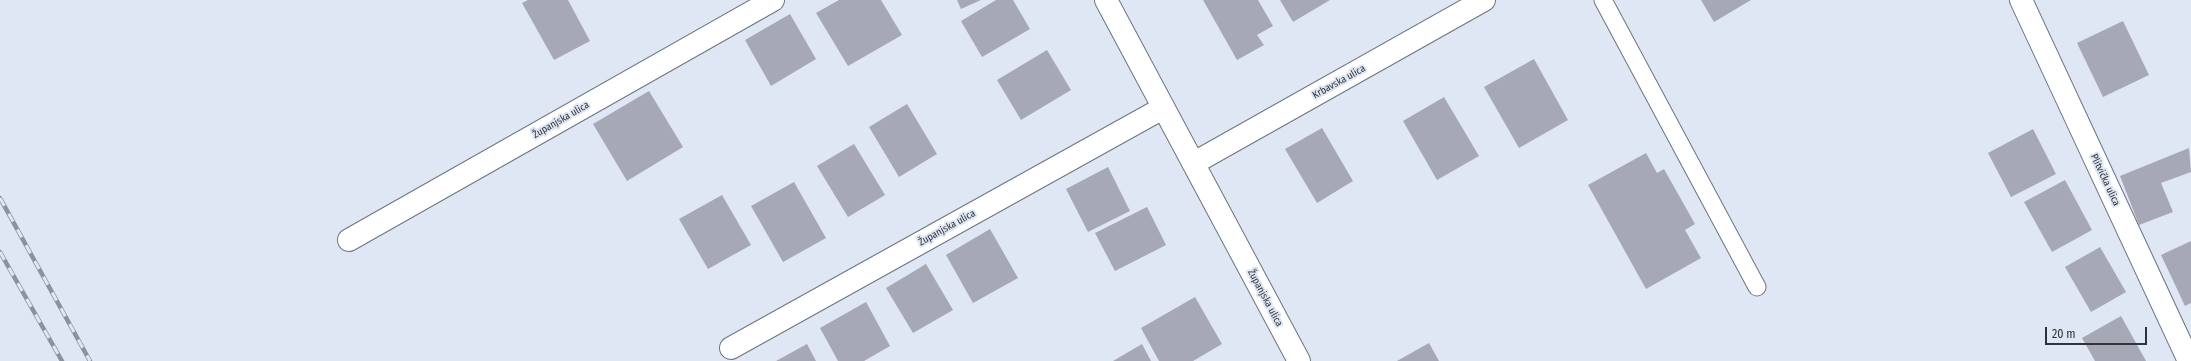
<!DOCTYPE html>
<meta charset="utf-8">
<style>
body{margin:0}
#map{position:relative;width:2191px;height:361px;overflow:hidden;background:#dee7f3;font-family:"Fira Sans Condensed",sans-serif}
canvas{display:block}
.scale{position:absolute;left:2045px;top:327px;width:102px;height:18px;box-sizing:border-box;border:2px solid #303438;border-top:0;padding-left:5px;font-size:12px;line-height:14px;white-space:nowrap;color:#303438;-webkit-text-stroke:3px #dee7f3;paint-order:stroke}
</style>
<div id="map">
<canvas width="2191" height="361"></canvas>
<div class="scale">20 m</div>
</div>
<script>
const ctx = document.querySelector('canvas').getContext('2d');
ctx.lineJoin = 'round';
function fill(path, color) { ctx.fillStyle = color; ctx.fill(path, 'evenodd'); }
const shape = rows => new Path2D(rows.map(r => 'M' + r).join(''));
function stroke(path, color, width, dash) { ctx.strokeStyle = color; ctx.lineWidth = width; ctx.lineCap = dash ? 'butt' : 'round'; ctx.setLineDash(dash || []); ctx.stroke(path); }
function label(font, color, halo, rows, align = 'center') {
  ctx.font = font + ' "Fira Sans Condensed",sans-serif'; ctx.lineWidth = 4; ctx.setLineDash([]); ctx.textBaseline = 'middle'; ctx.strokeStyle = halo; ctx.fillStyle = color; for (const [text, x, y, turn = 0] of rows) {
    ctx.save(); ctx.translate(x, y); ctx.rotate((+turn || 0) * Math.PI / 180); ctx.textAlign = isNaN(turn) ? turn : align; if (halo) ctx.strokeText(text, 0, 0); ctx.fillText(text, 0, 0); ctx.restore();
  }
}
fill(shape([
 [528,0,568,0,590,41,554,60,522,3],
 [839,0,881,0,902,35,848,66,816,13],
 [957,0,981,0,961,9],
 [996,0,1013,0,1030,29,982,57,961,21],
 [1203,0,1258,0,1273,26,1257,35,1264,45,1237,60],
 [1280,0,1330,0,1293,22],
 [1701,0,1751,0,1714,22],
 [790,14,816,59,771,86,745,40],
 [2123,21,2149,75,2103,97,2077,43],
 [1047,50,1071,90,1021,120,997,80],
 [1534,59,1568,120,1519,148,1484,87],
 [649,91,683,147,627,181,593,124],
 [1444,97,1479,156,1437,180,1403,121],
 [907,104,937,154,899,177,869,127],
 [1322,128,1353,181,1317,203,1285,149],
 [2033,129,2056,174,2011,197,1988,153],
 [854,144,885,195,848,217,817,166],
 [2189,148,2191,172,2161,183,2173,212,2139,225,2120,176],
 [1646,153,1657,173,1664,169,1695,224,1685,230,1701,258,1646,289,1588,185],
 [1108,167,1130,211,1088,232,1066,189],
 [2065,180,2092,230,2052,252,2024,202],
 [794,182,826,238,783,262,751,206],
 [722,195,751,245,708,269,679,219],
 [1147,207,1166,245,1115,271,1095,233],
 [990,229,1018,278,973,303,946,255],
 [2191,241,2191,303,2185,306,2161,255],
 [2100,247,2126,292,2091,312,2065,267],
 [926,264,953,310,913,333,886,288],
 [1195,297,1222,344,1193,361,1159,361,1141,328],
 [866,302,890,346,864,361,838,361,820,328],
 [2121,316,2146,361,2095,361,2082,338],
 [1429,343,1439,361,1397,361],
 [807,344,816,361,776,361],
 [1142,344,1151,361,1113,361]
]), '#a7a8b5');
const lane = shape([
 [1603,0,1757,287]
]);
const street = shape([
 [1106,0,1299,361],
 [2021,0,2189,361],
 [1194,163,1484,0],
 [349,240,773,0],
 [731,348,1163,108]
]);
stroke(lane, '#6c747e', 19);
stroke(street, '#6c747e', 24);
stroke(lane, '#fff', 17);
stroke(street, '#fff', 22);
const rail = shape([
 [0,198,90,361],
 [0,252,62,361]
]);
stroke(rail, '#8c929b', 4.5);
stroke(rail, '#dee7f3', 3, [9]);
label('10px', '#303438', '#dee7f3', [
 ["Krbavska ulica",1339,82,-29],
 ["Županjska ulica",561,120,-30],
 ["Plitvička ulica",2105,180,65],
 ["Županjska ulica",947,228,-29],
 ["Županjska ulica",1265,298,62]
]);
</script>
